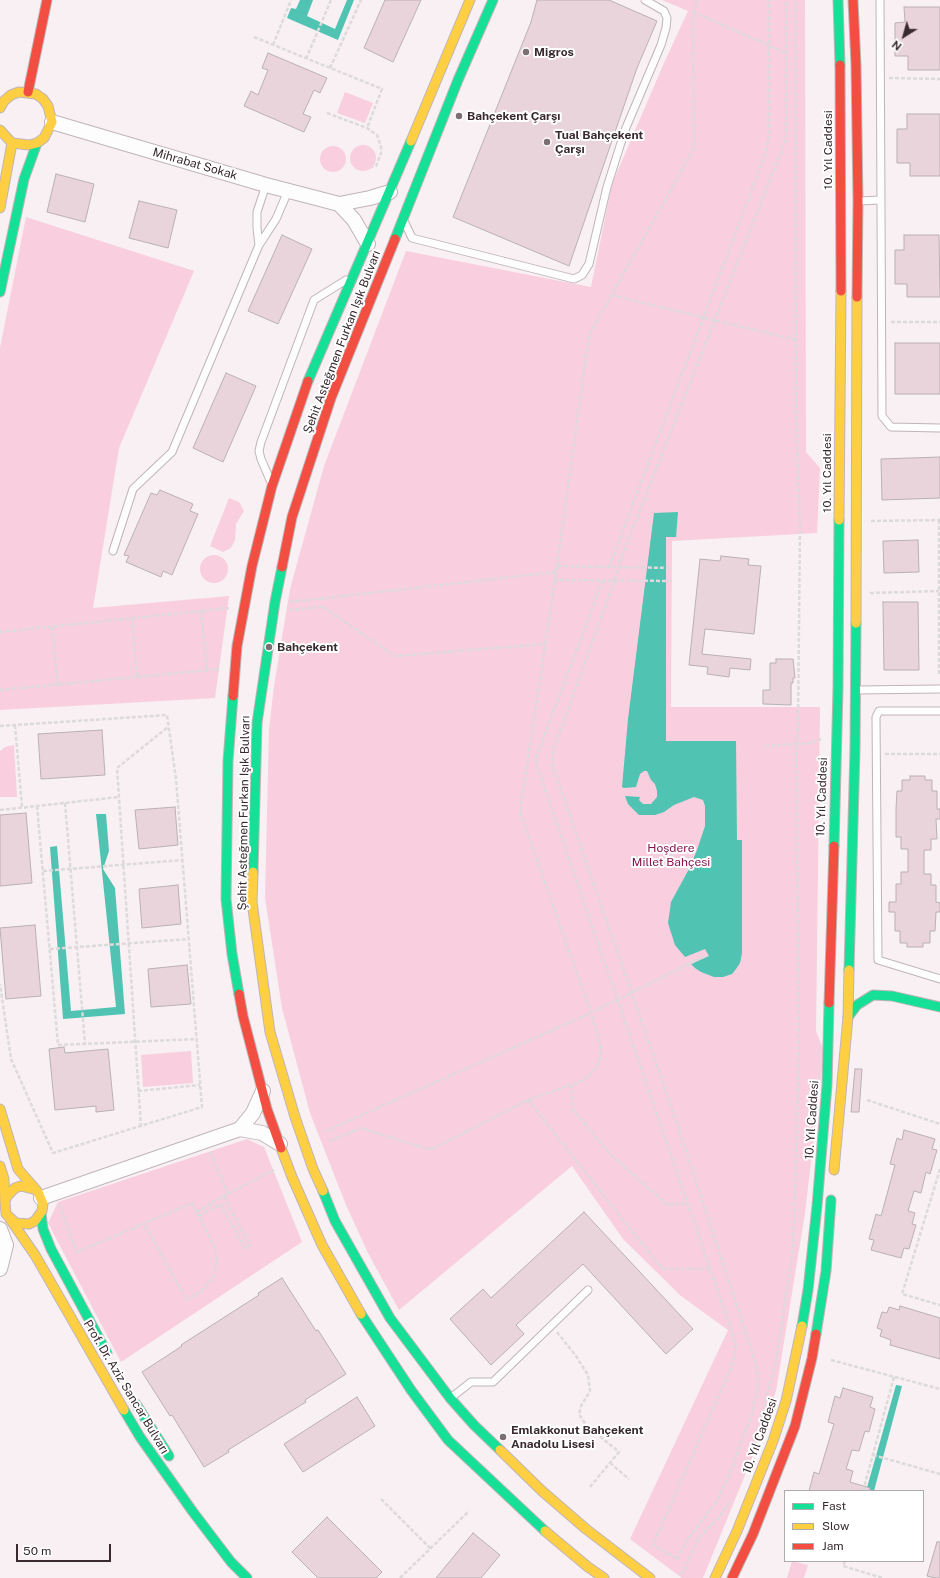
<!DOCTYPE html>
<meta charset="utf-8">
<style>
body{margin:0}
#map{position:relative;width:940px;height:1578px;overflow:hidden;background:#f8f0f3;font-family:"Public Sans",sans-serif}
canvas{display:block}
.legend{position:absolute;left:784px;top:1490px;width:140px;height:72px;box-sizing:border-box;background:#fff;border:1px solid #afaaac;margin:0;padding:5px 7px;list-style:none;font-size:12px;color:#382a2f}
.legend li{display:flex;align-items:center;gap:8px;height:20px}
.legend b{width:20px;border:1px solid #afaaac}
.north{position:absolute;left:884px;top:16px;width:40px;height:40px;-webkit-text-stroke:3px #fff;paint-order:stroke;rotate:217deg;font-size:11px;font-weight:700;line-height:16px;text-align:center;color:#382a2f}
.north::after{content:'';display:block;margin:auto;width:14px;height:18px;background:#382a2f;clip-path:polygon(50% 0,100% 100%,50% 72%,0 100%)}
.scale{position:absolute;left:16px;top:1544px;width:95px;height:18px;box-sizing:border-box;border:2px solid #382a2f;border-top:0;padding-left:5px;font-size:12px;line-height:14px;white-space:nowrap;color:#382a2f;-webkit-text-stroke:3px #fff;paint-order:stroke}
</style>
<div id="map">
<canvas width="940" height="1578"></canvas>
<ul class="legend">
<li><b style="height:5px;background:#16e098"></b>Fast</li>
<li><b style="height:5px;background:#ffcf43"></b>Slow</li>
<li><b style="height:5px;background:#f24e42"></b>Jam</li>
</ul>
<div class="north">N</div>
<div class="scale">50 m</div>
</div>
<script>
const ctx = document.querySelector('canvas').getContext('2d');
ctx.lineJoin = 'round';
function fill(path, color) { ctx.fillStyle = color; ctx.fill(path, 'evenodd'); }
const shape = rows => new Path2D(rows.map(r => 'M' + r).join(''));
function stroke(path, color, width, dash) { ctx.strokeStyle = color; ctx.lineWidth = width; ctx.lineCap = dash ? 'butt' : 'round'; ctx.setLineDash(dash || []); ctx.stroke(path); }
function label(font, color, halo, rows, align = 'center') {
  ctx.font = font + ' "Public Sans",sans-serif'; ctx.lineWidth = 4; ctx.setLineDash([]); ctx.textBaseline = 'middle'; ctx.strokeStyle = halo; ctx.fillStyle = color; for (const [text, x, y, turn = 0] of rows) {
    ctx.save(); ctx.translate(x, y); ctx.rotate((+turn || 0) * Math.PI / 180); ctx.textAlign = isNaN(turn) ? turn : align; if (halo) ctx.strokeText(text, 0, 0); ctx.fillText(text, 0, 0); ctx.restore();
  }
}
fill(shape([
 [662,0,805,0,806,452,820,468,817,533,672,541,671,707,820,707,816,1031,824,1051,805,1213,776,1391,752,1458,703,1578,682,1578,630,1539,728,1330,681,1296,623,1239,572,1166,399,1310,368,1253,346,1205,310,1113,282,1008,265,898,269,730,274,686,290,589,324,466,406,251,591,287,612,184,664,63,688,11],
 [345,92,373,103,365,123,337,113],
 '350 158a13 13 0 1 1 26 0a13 13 0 1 1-26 0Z',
 '320 159a13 13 0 1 1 26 0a13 13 0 1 1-26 0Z',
 [26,217,194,271,119,448,93,608,229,596,215,698,0,710,0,348],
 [229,498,239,502,244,511,236,524,235,540,231,548,223,552,210,546],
 '200 569a14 14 0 1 1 28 0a14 14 0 1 1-28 0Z',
 [14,745,17,797,0,797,0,751,5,747],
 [191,1051,193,1083,143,1087,141,1055],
 [247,1139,264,1147,302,1242,121,1362,48,1223,58,1202],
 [792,1561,808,1565,804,1578,787,1578]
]), '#f9cede');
fill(shape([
 [300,0,313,0,307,16,335,29,347,0,354,0,338,40,287,18,291,8,296,9],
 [678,512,676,537,666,537,666,741,736,741,737,840,742,840,742,953,740,963,736,969,732,974,723,977,714,977,701,972,695,968,691,964,709,956,705,949,685,957,675,945,668,923,671,902,689,869,697,850,705,826,705,806,703,800,694,797,674,805,664,812,655,815,639,815,628,804,625,796,640,797,639,800,643,804,651,804,657,797,657,791,655,784,651,780,647,771,644,771,640,774,636,787,624,788,622,787,628,719,654,513],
 [96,814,106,814,109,851,103,869,115,888,125,1014,63,1019,50,847,57,846,71,1011,116,1007],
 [896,1385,902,1386,874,1491,866,1491]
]), '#51c3b3');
const building = shape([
 [385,0,421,0,393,62,364,48,385,0],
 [537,0,609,0,657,21,637,68,569,266,453,217,531,22,537,0],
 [904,7,940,7,940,70,908,70,908,56,895,56,895,23,905,22,904,7],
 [268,53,327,78,320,93,314,90,303,114,311,117,304,132,244,106,251,91,258,95,268,70,262,68,268,53],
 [907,114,940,114,940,176,910,176,910,163,897,163,897,129,907,129,907,114],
 [56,174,94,184,85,222,47,212,56,174],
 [139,201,177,210,168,248,129,238,139,201],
 [282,235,312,249,278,324,248,311,282,235],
 [904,235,939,235,940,297,907,297,907,284,895,284,895,250,904,250,904,235],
 [895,343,940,343,940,394,895,394,895,343],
 [226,373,256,386,223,462,193,448,226,373],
 [940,457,940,498,882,500,881,459,940,457],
 [160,490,193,504,190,511,198,514,172,575,163,571,161,577,126,562,129,556,124,555,151,493,157,495,160,490],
 [918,540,919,572,884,573,883,541,918,540],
 [721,556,749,559,748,565,761,566,754,634,705,629,702,654,751,659,750,670,730,668,729,677,707,674,708,667,689,665,700,559,720,561,721,556],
 [883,602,918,602,919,670,884,670,883,602],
 [776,659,793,659,795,678,793,678,793,683,791,683,791,705,763,704,763,690,770,690,770,663,776,663,776,659],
 [102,730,105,775,41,779,38,734,102,730],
 [910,776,925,776,925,780,932,780,932,791,937,791,937,809,940,809,940,819,936,819,937,839,931,839,931,850,924,850,924,874,931,874,931,885,936,885,936,902,940,903,940,912,936,912,935,931,930,931,930,943,923,943,923,947,907,947,907,943,900,943,900,931,895,931,895,912,889,912,889,902,896,902,896,884,901,884,901,872,908,872,908,849,901,849,901,837,896,837,896,809,897,791,902,791,902,780,910,780,910,776],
 [175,807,178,845,139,849,135,810,175,807],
 [26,813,32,883,0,886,0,815,26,813],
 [178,885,181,924,142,928,139,889,178,885],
 [35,925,41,996,6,999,0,928,35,925],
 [187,965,191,1004,151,1007,148,969,187,965],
 [64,1047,65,1053,108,1049,114,1110,96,1112,96,1106,55,1110,49,1049,64,1047],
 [855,1069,862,1069,859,1112,851,1112,855,1069],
 [904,1130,935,1139,932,1149,937,1150,930,1174,926,1172,921,1193,914,1191,908,1211,915,1213,912,1224,916,1225,909,1249,904,1248,901,1258,871,1250,874,1240,869,1239,876,1214,881,1216,895,1165,890,1164,897,1138,902,1140,904,1130],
 [584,1212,693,1329,666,1354,583,1264,516,1325,524,1334,491,1365,450,1319,483,1289,491,1298,584,1212],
 [282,1278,316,1331,318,1330,346,1374,305,1400,306,1402,228,1450,229,1452,204,1467,172,1415,170,1416,142,1372,182,1346,181,1345,259,1295,258,1293,282,1278],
 [900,1306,940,1318,940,1359,890,1345,891,1340,880,1336,882,1330,877,1328,882,1312,887,1313,889,1307,899,1310,900,1306],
 [843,1388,873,1397,870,1407,875,1409,869,1432,865,1431,859,1451,852,1450,846,1469,853,1471,850,1482,870,1488,870,1491,809,1491,814,1472,819,1474,834,1424,828,1422,835,1396,840,1398,843,1388],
 [357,1397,375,1426,303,1472,284,1444,357,1397],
 [327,1517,382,1572,376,1578,318,1578,292,1552,327,1517],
 [473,1533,500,1555,481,1578,436,1578,473,1533],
 [937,1542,940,1542,940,1578,935,1578,927,1576,937,1542]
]);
fill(building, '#ead4dc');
stroke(building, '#bab0b4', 1);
const lane = shape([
 [880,0,882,416,891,427,940,428],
 [860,201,880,200],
 [405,223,412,238,574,279,582,275,589,264,607,187,625,130,661,45,666,28,667,18,664,11,645,0],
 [259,245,257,228,257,212,266,185],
 [270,480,261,459,259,451,261,442,314,300,346,280],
 [113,551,133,489,172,452,259,245,276,219,288,191],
 [856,690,940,689],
 [940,711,879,711,876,717,878,960,940,979],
 [452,1397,471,1382,493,1382,588,1290]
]);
const street = shape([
 [52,122,266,185,339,204,370,198,390,192],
 [339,204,354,220,368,244],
 [263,1091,253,1113,240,1129,262,1133,280,1144],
 [41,1198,240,1129],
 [0,1229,6,1245,0,1269]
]);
const fast = shape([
 [838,0,840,65],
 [395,239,458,80,493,0],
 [0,292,24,179,37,143],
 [308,381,411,141],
 [233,696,228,761,226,899,232,954,239,994],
 [834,846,838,688,839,520],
 [253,872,257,723,275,602,282,567],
 [849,970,855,749,856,623],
 [848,1017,857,1005,873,995,892,996,940,1007],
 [323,1191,335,1221,390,1318,450,1398,474,1425,500,1450],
 [41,1214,43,1229,51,1249,107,1353],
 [361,1314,411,1390,448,1440,545,1531],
 [802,1326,808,1290,817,1206,827,1085,829,1003],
 [816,1334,826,1271,831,1200],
 [136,1404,169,1456],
 [124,1410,140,1437,193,1512,231,1562,247,1578]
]);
const slow = shape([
 [0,108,4,101,11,95,19,92,36,94,43,99,48,106,52,122,44,138,37,143,29,145,12,143,0,130],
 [411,141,470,0],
 [0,208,12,143],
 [839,520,841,291],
 [856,623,857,297],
 [253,872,252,902,270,1032,295,1117,313,1169,323,1191],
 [0,1109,18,1169,38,1192,43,1204,42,1211,35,1221,29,1224,16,1223,6,1214,5,1202,7,1196,15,1188,21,1186,33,1189],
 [281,1148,292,1177,322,1245,361,1314],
 [0,1166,4,1179,5,1202],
 [834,1170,848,1017,849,970],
 [10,1219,35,1255,124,1410],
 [500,1450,542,1491,586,1529,650,1578],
 [545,1531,588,1567,604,1578],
 [715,1578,737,1531,773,1441,786,1401,802,1326]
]);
const jam = shape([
 [853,0,856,65,858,201,857,297],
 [840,65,841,291],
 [28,92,47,0],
 [282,567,292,517,331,398,395,239],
 [233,696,237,646,252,566,272,486,308,381],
 [239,994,243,1016,267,1109,281,1148],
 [829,1003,834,846],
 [732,1578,753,1534,795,1426,812,1358,816,1334]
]);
stroke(lane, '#bfb5b8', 9);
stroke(street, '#bfb5b8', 16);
stroke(fast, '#bfb5b8', 11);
stroke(slow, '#bfb5b8', 11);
stroke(jam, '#bfb5b8', 11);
stroke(shape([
 [693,12,786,53],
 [254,37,382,89,367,128],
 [273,45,291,0],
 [306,59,331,0],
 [330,68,361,0],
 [889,78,940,79],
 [327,113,367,128,377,135,381,147,381,153,376,166,372,167],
 [611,295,796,340],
 [891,322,940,322],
 [939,520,939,674,940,674],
 [871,521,940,520],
 [557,566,589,335,692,152,694,146,693,12,698,0],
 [609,567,766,152,769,135,769,0],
 [603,580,536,758,537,766,734,1338,736,1347,731,1368,653,1545,678,1559,681,1551,691,1535,717,1501,732,1468,753,1411,759,1382,756,1364,679,1129,554,770,552,761,553,751,614,582,620,561,786,139,786,0],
 [672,581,555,580,557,566,672,568],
 [870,593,939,591],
 [290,602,556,572],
 [289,610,323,607,395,656,545,644],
 [201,611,207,670],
 [132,618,137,677],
 [52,627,58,685],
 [0,632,229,608],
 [0,690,220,669],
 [15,725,22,807],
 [0,726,167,715,176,779,202,1107,53,1153,11,1059,0,984],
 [765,746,812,743,821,739],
 [885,754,940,754],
 [65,803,85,1044],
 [37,806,58,1045,197,1039],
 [0,810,119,797],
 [43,871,183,860],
 [50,949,189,939],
 [571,1084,573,1110,611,1155,668,1205,688,1203],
 [138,1091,200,1085],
 [528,1100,659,1265,665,1269,711,1269],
 [867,1100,940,1124],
 [141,1127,117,768,168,727],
 [326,1131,591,1013,705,956],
 [330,1141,361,1128,424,1148,432,1149,528,1100,582,1081,593,1072,600,1060,601,1047,591,1013,520,812,555,580],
 [210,1152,228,1193],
 [940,1169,902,1294,940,1305],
 [59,1205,77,1252,192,1203,214,1246,217,1261,213,1278,204,1289,187,1300,144,1224],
 [197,1212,223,1196,274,1170],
 [199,1216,220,1204,245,1248,250,1245,223,1196],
 [557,1332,576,1356,588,1375,590,1391,581,1406,579,1414,586,1425,619,1452,589,1488],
 [831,1360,940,1389],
 [756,1436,776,1361,793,1249,799,1051,796,751,798,724,800,528,796,414,795,0],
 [873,1455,940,1474],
 [610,1463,629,1479],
 [863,1491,894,1377],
 [381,1499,431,1549],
 [845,1561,843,1566,883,1578],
 [681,1575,684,1571,698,1539,720,1516,731,1500],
 [400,1578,469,1511]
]), '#dddadb', 2.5, [4, 2]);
stroke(lane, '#fefdfd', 7);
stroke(street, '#fefdfd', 14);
stroke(fast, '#16e098', 9);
stroke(slow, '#ffcf43', 9);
stroke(jam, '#f24e42', 9);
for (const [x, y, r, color] of [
 [526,52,4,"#7b6f74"],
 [459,116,4,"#7b6f74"],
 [547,142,4,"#7b6f74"],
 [269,647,4,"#7b6f74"],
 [503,1437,4,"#7b6f74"]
]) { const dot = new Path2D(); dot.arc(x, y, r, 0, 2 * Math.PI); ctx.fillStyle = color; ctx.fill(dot); stroke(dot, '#fff', 1.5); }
label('bold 12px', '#382a2f', '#fff', [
 ["Migros",534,52],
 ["Bahçekent Çarşı",467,116],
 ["Tual Bahçekent",555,135],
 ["Çarşı",555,149],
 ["Bahçekent",277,647],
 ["Emlakkonut Bahçekent",511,1430],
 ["Anadolu Lisesi",511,1444]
], 'left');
label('12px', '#382a2f', '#fff', [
 ["10. Yıl Caddesi",828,150,-90],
 ["Mihrabat Sokak",195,164,16],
 ["Şehit Asteğmen Furkan Işık Bulvarı",342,342,-69],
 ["10. Yıl Caddesi",827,473,-90],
 ["10. Yıl Caddesi",822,797,-88],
 ["Şehit Asteğmen Furkan Işık Bulvarı",244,813,-89],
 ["10. Yıl Caddesi",812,1120,-86],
 ["Prof. Dr. Aziz Sancar Bulvarı",126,1387,59],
 ["10. Yıl Caddesi",760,1436,-70]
]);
label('12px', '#861650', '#fff', [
 ["Hoşdere",671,848],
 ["Millet Bahçesi",671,862]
]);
</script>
